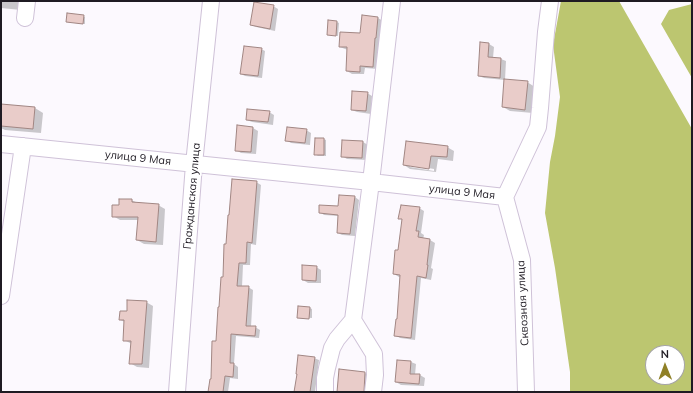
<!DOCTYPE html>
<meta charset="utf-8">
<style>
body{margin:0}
#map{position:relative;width:693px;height:393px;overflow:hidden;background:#fcf9fe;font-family:Mulish,sans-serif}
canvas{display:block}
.frame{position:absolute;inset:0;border:2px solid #1f1b23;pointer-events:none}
.north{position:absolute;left:645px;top:345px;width:40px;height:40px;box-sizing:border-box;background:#fff;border:1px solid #a5a4a7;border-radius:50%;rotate:359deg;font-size:11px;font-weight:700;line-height:16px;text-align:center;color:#1f1b23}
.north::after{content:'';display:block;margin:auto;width:14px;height:18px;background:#8f8027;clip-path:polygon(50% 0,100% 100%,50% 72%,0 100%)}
</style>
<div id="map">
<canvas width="693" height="393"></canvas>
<div class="frame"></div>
<div class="north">N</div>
</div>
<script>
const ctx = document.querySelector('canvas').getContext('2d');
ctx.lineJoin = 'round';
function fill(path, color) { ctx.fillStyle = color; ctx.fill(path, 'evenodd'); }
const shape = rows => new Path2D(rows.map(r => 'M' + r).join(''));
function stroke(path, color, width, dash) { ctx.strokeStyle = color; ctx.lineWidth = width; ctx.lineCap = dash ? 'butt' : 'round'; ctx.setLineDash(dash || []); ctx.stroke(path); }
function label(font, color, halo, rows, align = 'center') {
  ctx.font = font + ' Mulish,sans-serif'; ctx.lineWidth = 4; ctx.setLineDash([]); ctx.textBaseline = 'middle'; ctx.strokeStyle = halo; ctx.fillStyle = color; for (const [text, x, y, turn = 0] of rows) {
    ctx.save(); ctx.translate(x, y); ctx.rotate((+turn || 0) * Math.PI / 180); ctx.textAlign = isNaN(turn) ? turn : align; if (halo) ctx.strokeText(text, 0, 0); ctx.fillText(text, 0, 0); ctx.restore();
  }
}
fill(shape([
 [561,1,619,1,692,129,692,392,570,392,570,372,555,268,545,213,550,162,555,136,560,97,553,45],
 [653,353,677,353,677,377,653,377],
 [692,4,692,78,661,24,669,10]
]), '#bcc670');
fill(shape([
 [1,1,23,1,21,10,1,8],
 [273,6,278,9,275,31,256,27,251,25],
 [83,16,85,17,85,24,69,22,67,21],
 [378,18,383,21,378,69,365,68,364,74,352,74,347,71,348,50,345,49,340,47,361,34],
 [329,21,337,22,339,23,338,36,330,35,328,34],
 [481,43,489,44,494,47,493,58,501,59,506,61,505,80,484,78,479,76],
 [261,49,265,51,262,78,245,76,241,74],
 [527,82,535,87,533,113,510,111,503,107],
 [367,93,372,96,371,114,357,112,352,110],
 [1,105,35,108,43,113,41,133,5,130,1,128],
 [269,112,274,115,273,125,252,122,247,120],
 [253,128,258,131,256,154,241,153,236,150],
 [306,130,311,133,310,145,291,143,286,140],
 [316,139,324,139,326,140,326,156,318,156,315,154],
 [363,142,368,145,367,160,347,159,342,156],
 [447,147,454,151,453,161,438,159,436,172,410,169,404,165],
 [410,165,434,169,434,171,410,167],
 [256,182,261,185,256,245,251,244,250,265,243,265,242,287,248,287,253,290,251,327,255,327,260,330,259,338,236,336,234,364,238,367,238,379,230,378,228,392,209,392,217,342,227,245],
 [355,197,359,200,355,236,342,235,338,233,339,216,324,215,320,212,339,207],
 [131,200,138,203,158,205,165,209,163,245,144,244,137,240,139,220,120,220,113,216],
 [419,208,424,211,421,233,424,235,423,239,430,240,435,243,431,268,433,269,431,280,421,278,415,340,400,338,395,335,398,320,401,277,399,277,394,274,399,251,403,220,400,218],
 [316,267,321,270,321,283,308,283,303,280],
 [146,302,153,306,149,368,137,367,130,363,132,344,124,340,125,322,120,320,128,312],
 [299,307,310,308,312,309,312,318,299,317],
 [314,358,319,360,315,392,295,392],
 [398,361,411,362,416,364,415,375,420,375,425,378,424,386,401,385,396,382],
 [339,370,365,373,373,377,371,392,338,392]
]), '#0003');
const building = shape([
 [254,2,274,5,270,29,250,25,254,2],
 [67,13,84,15,83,24,66,22,67,13],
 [362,15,378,17,376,38,375,38,373,67,360,66,360,72,346,71,347,47,339,47,340,32,360,33,362,15],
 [328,20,337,21,336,36,327,35,328,20],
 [480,42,489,43,488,57,501,58,500,78,478,76,480,42],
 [244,46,262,48,258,76,240,74,244,46],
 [504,79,528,81,525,110,502,107,504,79],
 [352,91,368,92,366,111,351,110,352,91],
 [1,104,35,107,33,129,1,126,1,104],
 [247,109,270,111,268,122,246,120,247,109],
 [237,125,253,127,251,152,235,151,237,125],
 [287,127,307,129,305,143,285,141,287,127],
 [315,138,324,138,324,155,314,155,315,138],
 [342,140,363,141,362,158,341,157,342,140],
 [406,141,448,146,447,157,431,156,429,169,403,165,406,141],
 [232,179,257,181,252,243,247,242,246,263,239,263,237,286,249,286,246,326,256,326,255,336,231,334,230,363,234,363,233,377,225,376,223,392,208,392,210,379,211,379,212,341,216,341,218,307,219,307,221,277,223,277,224,244,226,244,228,215,229,215,232,179],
 [339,195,355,196,350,234,337,233,338,215,319,213,319,205,338,206,339,195],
 [119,199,132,199,132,202,159,204,156,242,136,240,138,217,112,217,112,205,119,205,119,199],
 [401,205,420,207,416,231,419,231,418,237,430,239,427,265,428,265,426,278,417,276,411,338,394,336,396,319,397,319,400,275,393,274,395,250,398,250,402,219,398,219,401,205],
 [302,265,317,266,316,281,302,280,302,265],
 [127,300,147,301,142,364,129,364,131,341,123,341,124,320,119,320,120,311,127,311,127,300],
 [298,306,310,307,309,319,297,318,298,306],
 [298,355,315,357,310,392,294,392,297,374,296,374,298,355],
 [397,360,411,361,410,374,420,374,419,384,395,382,397,360],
 [339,369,365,372,364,392,337,392,339,369]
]);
fill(building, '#e9ccc9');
stroke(building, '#a18683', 1);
const minor = shape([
 [25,18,27,1],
 [1,144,371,182,505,197],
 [1,296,23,146],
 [177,392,194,164,211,1],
 [325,392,325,378,327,368,332,348,337,339,353,320],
 [373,392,375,375,374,354,353,320,371,182,392,1],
 [526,392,522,260,505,197,538,127,540,108,546,32,550,1]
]);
stroke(minor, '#cfc2d8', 18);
stroke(minor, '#fff', 16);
label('11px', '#1f1b23', '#fff', [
 ["улица 9 Мая",138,158,6],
 ["улица 9 Мая",462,192,6],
 ["Гражданская улица",192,196,-85],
 ["Сквозная улица",523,303,-93]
]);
</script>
